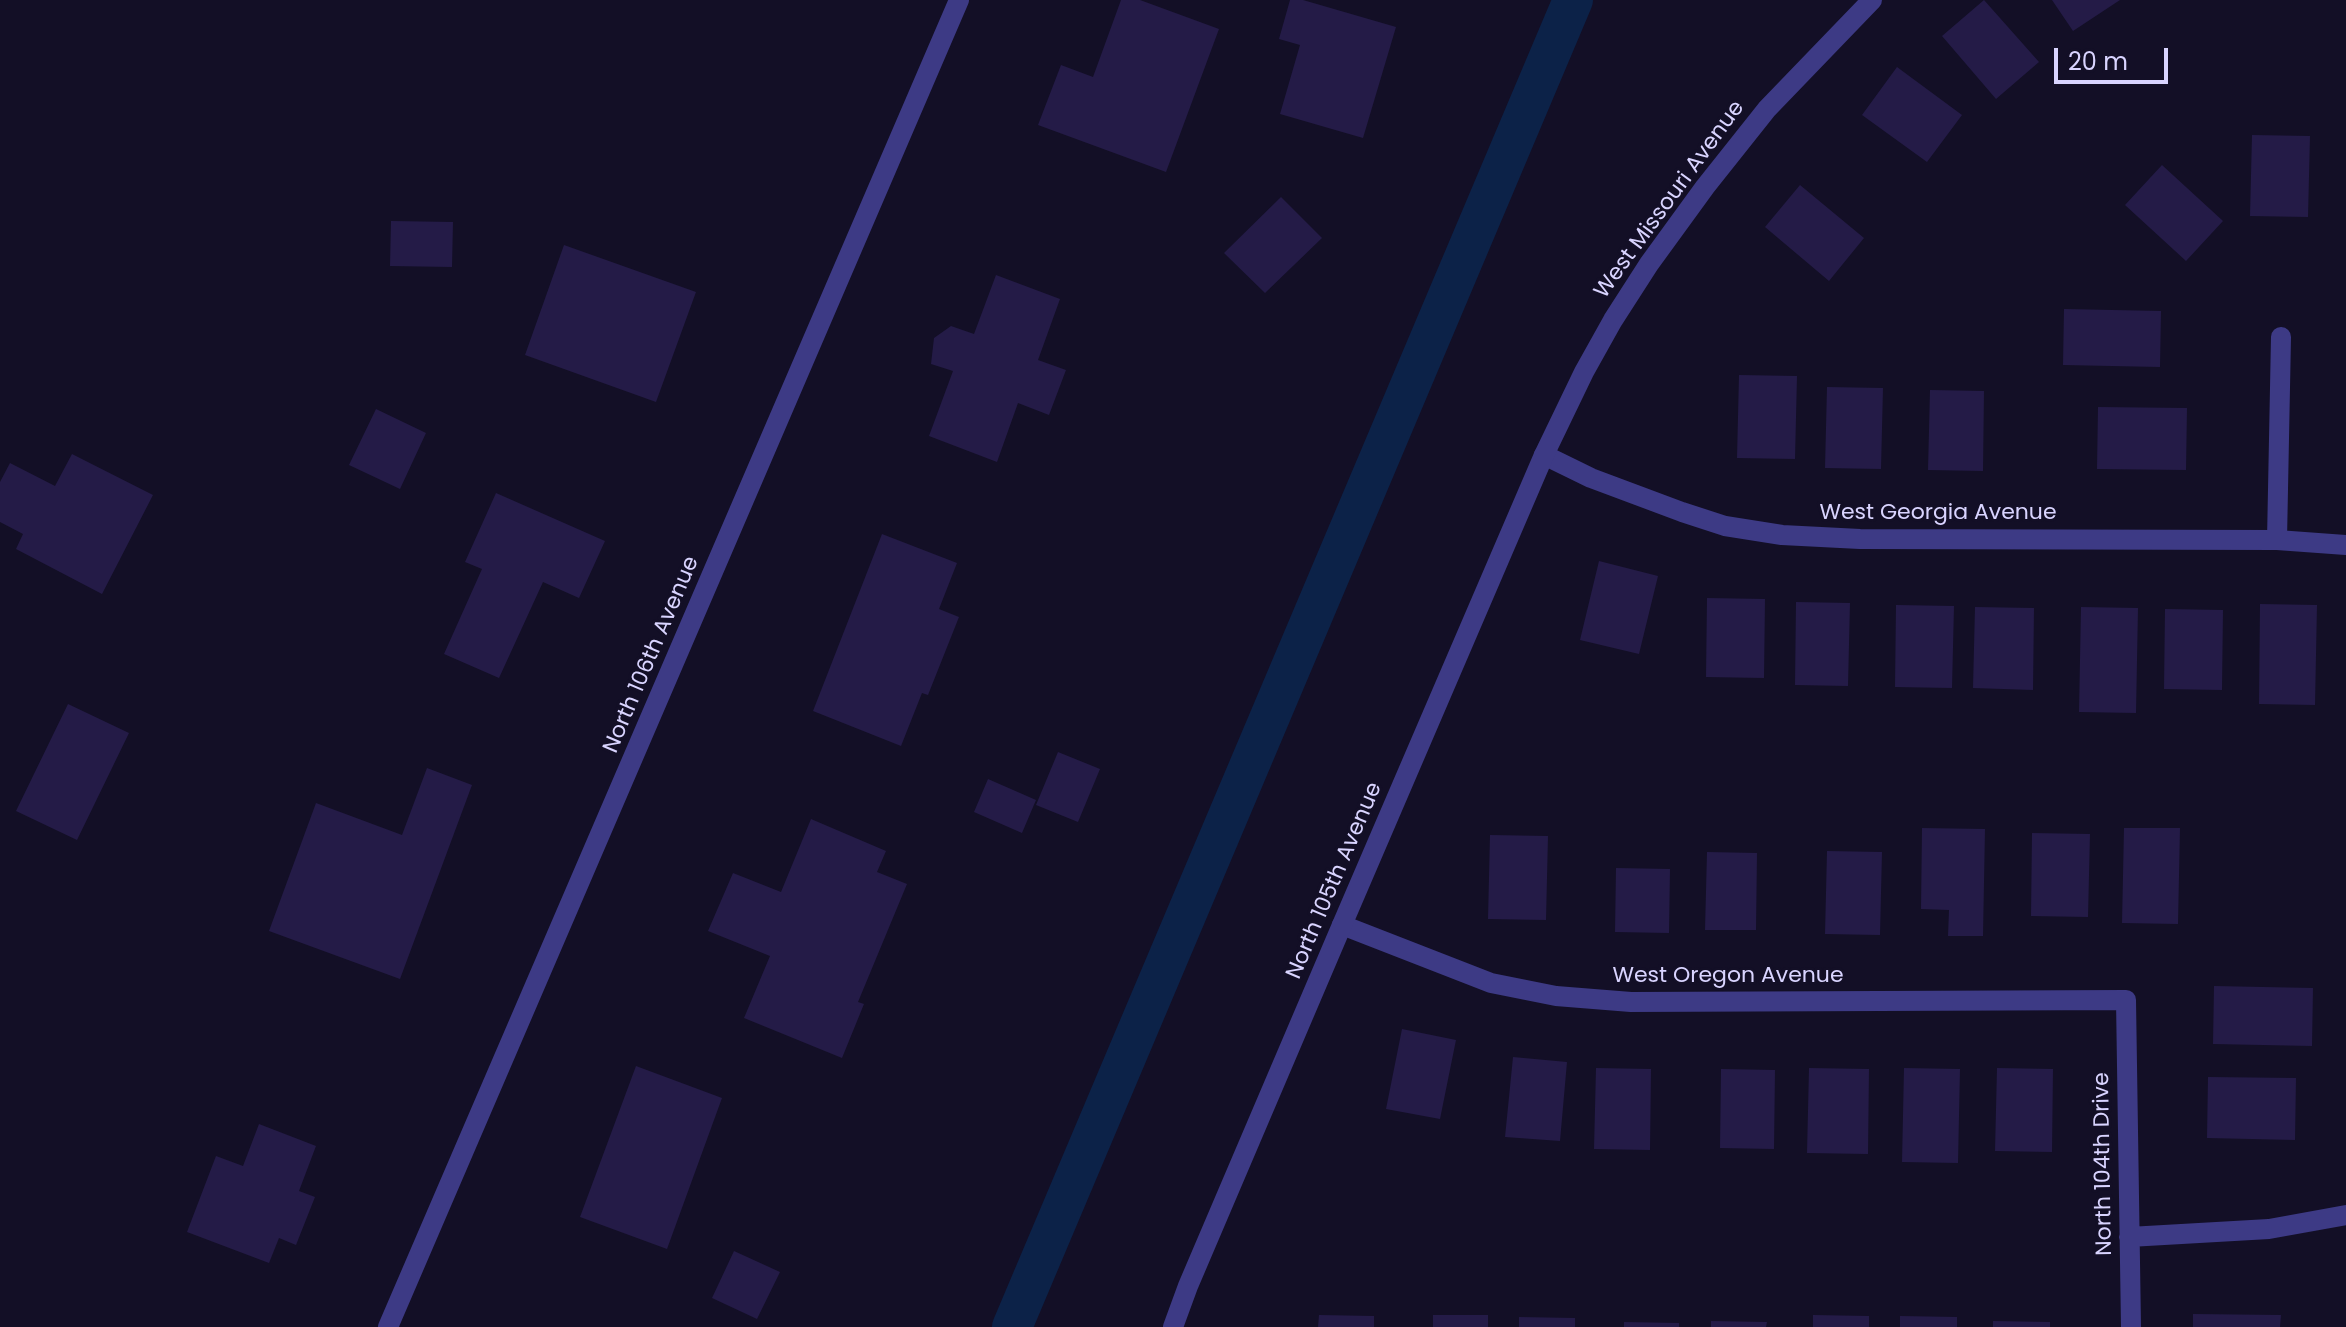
<!DOCTYPE html>
<style>
body{margin:0}
#map{position:relative;width:2346px;height:1327px;overflow:hidden;background:#130f26;font-family:Poppins,sans-serif}
canvas{display:block}
.scale{position:absolute;left:2054px;top:48px;width:114px;height:36px;box-sizing:border-box;border:4px solid #d9d4ff;border-top:0;padding-left:10px;font-size:24px;line-height:28px;white-space:nowrap;color:#d9d4ff;-webkit-text-stroke:6px #130f26;paint-order:stroke}
</style>
<div id="map">
<canvas width="2346" height="1327"></canvas>
<div class="scale">20 m</div>
</div>
<script>
const ctx = document.querySelector('canvas').getContext('2d');
ctx.lineJoin = 'round';
const shape = rows => new Path2D(rows.map(r => 'M' + r).join(''));
function stroke(path, color, width, dash) { ctx.strokeStyle = color; ctx.lineWidth = width; ctx.lineCap = dash ? 'butt' : 'round'; ctx.setLineDash(dash || []); ctx.stroke(path); }
function fill(path, color) { ctx.fillStyle = color; ctx.fill(path, 'evenodd'); }
function label(font, color, halo, rows, align = 'center') {
  ctx.font = font + ' Poppins,sans-serif'; ctx.lineWidth = 6; ctx.setLineDash([]); ctx.textBaseline = 'middle'; ctx.strokeStyle = halo; ctx.fillStyle = color; for (const [text, x, y, turn = 0] of rows) {
    ctx.save(); ctx.translate(x, y); ctx.rotate((+turn || 0) * Math.PI / 180); ctx.textAlign = isNaN(turn) ? turn : align; if (halo) ctx.strokeText(text, 0, 0); ctx.fillText(text, 0, 0); ctx.restore();
  }
}
stroke(shape([
 [1012,1327,1573,0]
]), '#0c2248', 40);
fill(shape([
 [1121,0,1140,0,1219,29,1166,172,1038,125,1061,65,1093,77],
 [1290,0,1303,0,1396,27,1363,138,1280,114,1300,45,1279,39],
 [1984,0,2039,62,1996,99,1942,36],
 [2052,0,2120,0,2073,31],
 [1897,67,1962,115,1927,162,1862,115],
 [2252,135,2310,136,2308,217,2250,216],
 [2162,165,2223,221,2186,261,2125,205],
 [1800,185,1864,238,1829,281,1765,227],
 [1281,197,1322,238,1265,293,1224,253],
 [391,221,453,222,452,267,390,266],
 [564,245,696,292,656,402,525,355],
 [996,275,1060,299,1038,360,1066,370,1049,415,1018,403,997,462,929,436,953,371,931,364,934,338,951,326,974,334],
 [2064,309,2161,311,2160,367,2063,365],
 [1739,375,1797,376,1795,459,1737,458],
 [1827,387,1883,388,1881,469,1825,468],
 [1930,390,1984,391,1983,471,1928,470],
 [2098,407,2187,408,2186,470,2097,469],
 [376,409,426,433,400,489,349,465],
 [72,454,153,495,102,594,16,549,23,534,0,522,0,482,10,463,55,486],
 [496,493,605,541,579,598,543,582,499,678,444,654,482,569,465,562],
 [882,534,957,563,939,609,959,617,928,695,922,693,901,746,813,711],
 [1599,561,1658,576,1639,654,1580,640],
 [1707,598,1765,599,1764,678,1706,677],
 [1796,602,1850,603,1848,686,1795,685],
 [2260,604,2317,605,2315,705,2259,704],
 [1896,605,1954,606,1952,688,1895,687],
 [1975,607,2034,608,2033,690,1973,688],
 [2081,607,2138,608,2136,713,2079,712],
 [2165,609,2223,610,2222,690,2164,689],
 [68,704,129,733,77,840,16,811],
 [1058,752,1100,769,1078,822,1036,805],
 [427,768,472,785,400,979,269,931,316,803,402,835],
 [988,779,1036,800,1022,833,974,812],
 [811,819,886,851,877,872,907,884,858,1002,864,1004,842,1058,744,1018,770,956,708,931,733,873,781,892],
 [1922,828,1985,829,1983,936,1948,936,1949,910,1921,909],
 [2124,828,2180,828,2178,924,2122,923],
 [2032,833,2090,834,2088,917,2031,916],
 [1490,835,1548,836,1546,920,1488,919],
 [1827,851,1882,852,1880,935,1825,934],
 [1707,852,1757,853,1756,930,1705,930],
 [1616,868,1670,869,1669,933,1615,932],
 [2214,986,2313,988,2312,1046,2213,1044],
 [1402,1029,1456,1040,1440,1119,1386,1109],
 [1513,1057,1567,1062,1560,1141,1505,1137],
 [636,1066,722,1098,667,1249,580,1217],
 [1596,1068,1651,1069,1650,1150,1594,1149],
 [1809,1068,1869,1069,1868,1154,1807,1153],
 [1904,1068,1960,1069,1958,1163,1902,1162],
 [1997,1068,2053,1069,2052,1152,1995,1151],
 [1721,1069,1775,1070,1774,1149,1720,1148],
 [2208,1077,2296,1078,2295,1140,2207,1138],
 [259,1124,316,1146,299,1191,315,1197,296,1245,279,1238,269,1263,187,1232,216,1156,243,1166],
 [734,1251,780,1272,757,1319,712,1298],
 [2193,1314,2281,1315,2280,1327,2193,1327],
 [1319,1315,1374,1316,1374,1327,1318,1327],
 [1433,1315,1488,1315,1488,1327,1433,1327],
 [1813,1315,1869,1316,1869,1327,1813,1327],
 [1900,1316,1957,1317,1957,1327,1900,1327],
 [1519,1317,1575,1318,1575,1327,1519,1327],
 [1711,1321,1767,1322,1766,1327,1711,1327],
 [1993,1321,2050,1322,2050,1327,1993,1327],
 [1624,1322,1679,1323,1679,1327,1624,1327]
]), '#241b47');
stroke(shape([
 [1544,455,1591,478,1682,512,1725,526,1782,535,1860,539,2277,540,2346,545],
 [2277,540,2281,337],
 [1342,925,1491,983,1556,996,1631,1002,2126,1000,2131,1327],
 [2129,1237,2269,1229,2346,1215],
 [388,1327,959,0]
]), '#3d3a85', 20);
stroke(shape([
 [1173,1327,1188,1286,1342,925,1544,455,1584,372,1613,320,1649,264,1705,187,1767,109,1872,0]
]), '#3d3a85', 20);
label('22px', '#d9d4ff', '#130f26', [
 ["West Missouri Avenue",1670,200,-54],
 ["West Georgia Avenue",1938,513],
 ["North 106th Avenue",652,655,-67],
 ["North 105th Avenue",1335,881,-67],
 ["West Oregon Avenue",1728,976],
 ["North 104th Drive",2104,1164,-91]
]);
</script>
